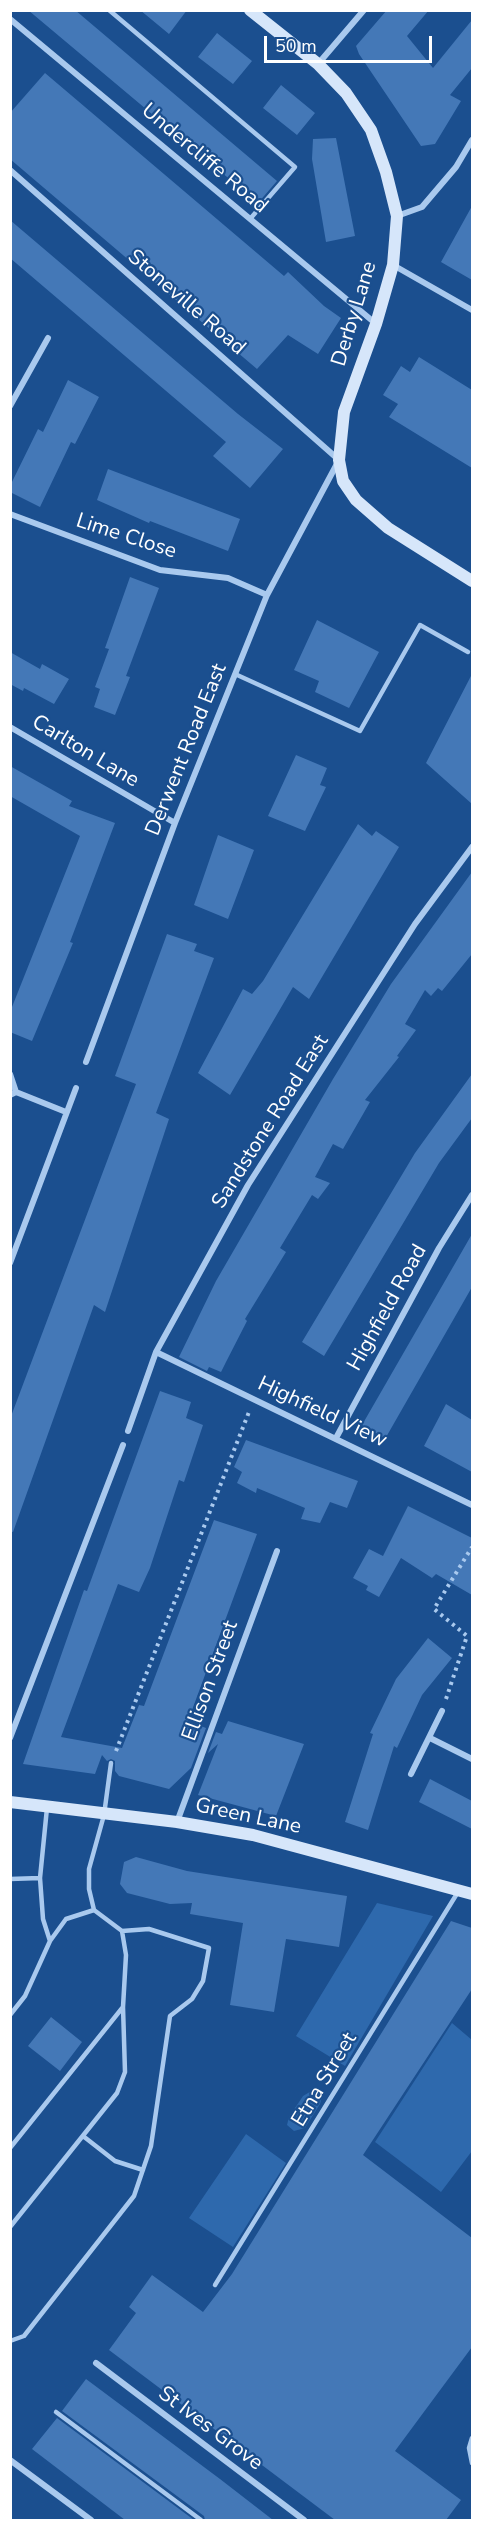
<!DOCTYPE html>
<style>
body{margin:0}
#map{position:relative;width:483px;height:2531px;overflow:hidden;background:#1b4f8f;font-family:"Nunito Sans",sans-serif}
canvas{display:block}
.frame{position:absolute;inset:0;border:12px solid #fff;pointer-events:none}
.scale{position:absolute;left:264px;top:36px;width:168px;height:27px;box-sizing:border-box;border:3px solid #fff;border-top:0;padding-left:8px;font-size:18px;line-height:21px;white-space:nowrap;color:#fff;-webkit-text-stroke:4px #1b4f8f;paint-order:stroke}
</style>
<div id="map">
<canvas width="483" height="2531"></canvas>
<div class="frame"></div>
<div class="scale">50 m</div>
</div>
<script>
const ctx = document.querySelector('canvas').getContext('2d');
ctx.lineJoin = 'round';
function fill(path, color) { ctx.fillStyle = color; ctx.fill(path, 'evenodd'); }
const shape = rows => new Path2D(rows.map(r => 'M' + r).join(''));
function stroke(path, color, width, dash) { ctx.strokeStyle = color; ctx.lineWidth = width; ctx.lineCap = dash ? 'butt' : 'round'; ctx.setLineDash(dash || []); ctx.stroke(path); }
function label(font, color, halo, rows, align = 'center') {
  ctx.font = font + ' "Nunito Sans",sans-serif'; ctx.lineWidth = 4.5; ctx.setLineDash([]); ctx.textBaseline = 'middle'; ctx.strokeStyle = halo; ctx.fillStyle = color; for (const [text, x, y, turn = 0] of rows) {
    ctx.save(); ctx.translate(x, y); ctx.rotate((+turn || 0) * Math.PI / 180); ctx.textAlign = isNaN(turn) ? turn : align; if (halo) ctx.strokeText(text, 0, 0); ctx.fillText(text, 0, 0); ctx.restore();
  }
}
fill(shape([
 [377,1903,433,1916,345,2066,296,2036],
 [452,2023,472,2040,472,2151,441,2192,375,2142],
 [313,2090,322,2097,320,2104,305,2128,294,2131,287,2125,289,2117,303,2096],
 [246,2134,286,2163,233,2247,189,2218]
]), '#2e69ad');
fill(shape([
 [28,10,75,10,277,181,258,203],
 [140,10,187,10,169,34],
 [387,10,429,10,407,36,433,68,472,20,472,68,450,95,461,101,435,144,421,146,359,54,356,46],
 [217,33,252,61,233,84,198,57],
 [45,73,284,276,288,272,324,306,341,318,318,354,288,335,257,369,10,159,10,113],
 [281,85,315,113,297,135,263,108],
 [336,138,355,236,326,242,312,159,313,139],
 [472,206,472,280,441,262],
 [10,220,238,414,283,449,250,488,213,456,226,442,10,258],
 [419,357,472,390,472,468,389,417,398,404,383,395,401,366,410,372],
 [68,380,99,397,75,444,71,442,40,507,10,492,10,486,38,429,43,432],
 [108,469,240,519,228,551,150,521,149,523,97,500],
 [130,577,159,588,126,676,130,677,115,715,94,707,100,689,95,687,109,649,105,648],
 [317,620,379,652,349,708,315,692,319,681,294,670],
 [10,652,40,669,42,664,69,679,54,704,24,688,23,691,10,684],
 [472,674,472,804,426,763],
 [296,755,327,768,320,785,326,787,305,831,268,816],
 [10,766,72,801,69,806,115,823,70,942,73,943,32,1041,10,1032,10,1012,80,836,10,796],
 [358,824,372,836,376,831,399,847,309,999,293,987,230,1095,198,1073,243,989,252,994,263,981],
 [218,835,254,850,228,919,194,905],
 [472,872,472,954,442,991,438,988,431,996,425,990,405,1024,416,1030,397,1056,399,1057,365,1100,370,1102,343,1149,333,1144,315,1177,330,1183,318,1199,312,1195,280,1248,286,1252,245,1319,247,1321,226,1362,221,1372,209,1367,207,1371,179,1357,216,1281,333,1079,391,984],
 [167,934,197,944,194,951,214,958,156,1113,169,1119,105,1312,94,1305,13,1532,10,1531,10,1419,136,1084,115,1076],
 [472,1074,472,1118,439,1163,324,1356,302,1342,415,1153],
 [472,1234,472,1287,385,1439,362,1425],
 [160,1391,191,1402,186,1418,203,1425,184,1482,179,1480,150,1568,139,1592,118,1584,61,1737,122,1748,139,1705,144,1706,214,1520,257,1534,188,1721,206,1728,191,1768,169,1789,119,1776,115,1771,115,1761,111,1759,107,1761,102,1755,95,1774,23,1764,84,1590,87,1591],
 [446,1404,472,1420,472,1472,424,1446],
 [246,1440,358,1481,347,1508,330,1502,320,1523,301,1519,305,1508,257,1488,256,1493,237,1483,242,1472,234,1467],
 [408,1506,472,1538,472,1595,436,1574,432,1578,401,1558,379,1597,366,1590,368,1586,353,1578,369,1549,383,1556],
 [428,1638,452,1658,422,1695,397,1748,394,1746,368,1830,345,1822,373,1734,370,1733,396,1679],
 [228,1721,304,1744,276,1816,198,1795,218,1744,208,1753,216,1732,222,1734],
 [430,1779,472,1801,472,1829,419,1802],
 [136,1857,187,1871,347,1896,339,1947,286,1939,274,2012,230,2005,243,1923,190,1914,192,1903,170,1904,127,1893,120,1884,124,1862],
 [451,1921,472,1928,472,1989,363,2155,472,2238,472,2347,395,2451,461,2500,446,2520,335,2520,109,2350,136,2313,129,2307,152,2275,203,2312,232,2274],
 [51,2017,82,2042,60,2071,28,2046],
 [86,2379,220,2479,273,2520,205,2520,204,2516,62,2411],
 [57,2418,194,2520,125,2520,32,2449]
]), '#4478b7');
stroke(shape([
 [446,1699,467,1636,434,1609,472,1547],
 [116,1751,249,1412]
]), '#a9c9ee', 4, [3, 4.5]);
stroke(shape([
 [109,10,295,167,250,219],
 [235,674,360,731,420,625,468,652],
 [10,1879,40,1878],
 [50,1941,66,1919,94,1910],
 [10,2015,25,1996,50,1941,43,1919,40,1878,47,1808],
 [83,2136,115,2161,143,2170],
 [10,2148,123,2007,126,1955,122,1931],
 [10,2227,117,2093,125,2072,123,2007],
 [215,2285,458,1892],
 [10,2341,24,2336,134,2196,151,2146,170,2016,192,1999,203,1981,209,1948,149,1929,122,1931,94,1910,89,1889,89,1869,104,1815,111,1763],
 [56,2412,201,2520],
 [472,2438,469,2448,472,2463]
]), '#a9c9ee', 4.5);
stroke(shape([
 [10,19,375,323],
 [318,64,364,10],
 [10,170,339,460,267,595,175,823,86,1062],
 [397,216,422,207,456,167,472,140],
 [393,265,472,310],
 [10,406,48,338],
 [10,514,160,570,228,578,267,595],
 [10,727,175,823],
 [10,1074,16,1092],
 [10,1095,16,1092,66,1112],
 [10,1263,76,1088],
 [156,1352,472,1505],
 [128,1431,156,1352,248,1185,415,924,472,847],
 [336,1438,439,1248,472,1195],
 [10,1738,123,1445],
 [430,1738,472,1759],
 [411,1774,442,1711],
 [177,1822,277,1551],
 [96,2363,304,2520],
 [10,2460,91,2520]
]), '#a9c9ee', 6);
stroke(shape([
 [250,10,318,64,346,93,371,130,386,172,397,216,393,265,376,324,344,412,339,460,343,481,356,500,388,528,472,581],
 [10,1802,177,1822,253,1835,472,1894]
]), '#d6e6fa', 12);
label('21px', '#fff', '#1b4f8f', [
 ["Undercliffe Road",204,159,40],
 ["Stoneville Road",186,303,41],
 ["Derby Lane",355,314,-73],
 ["Lime Close",126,537,18],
 ["Derwent Road East",187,750,-68],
 ["Carlton Lane",85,752,31],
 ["Sandstone Road East",271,1122,-58],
 ["Highfield Road",388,1308,-61],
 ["Highfield View",322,1413,25],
 ["Ellison Street",211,1681,-70],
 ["Green Lane",248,1817,12],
 ["Etna Street",325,2080,-59],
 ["St Ives Grove",210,2429,37]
]);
</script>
